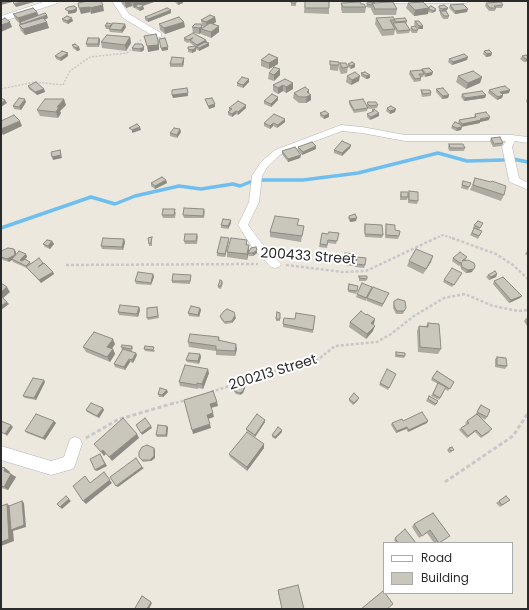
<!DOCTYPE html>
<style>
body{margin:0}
#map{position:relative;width:529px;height:610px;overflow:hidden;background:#ede8dd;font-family:Poppins,sans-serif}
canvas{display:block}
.frame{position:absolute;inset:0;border:2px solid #2b2b2b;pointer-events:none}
.legend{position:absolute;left:383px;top:542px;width:130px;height:52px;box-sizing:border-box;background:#fff;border:1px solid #aaa;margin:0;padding:5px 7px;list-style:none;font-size:12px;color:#2b2b2b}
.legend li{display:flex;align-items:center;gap:8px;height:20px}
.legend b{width:20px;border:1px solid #aaa}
</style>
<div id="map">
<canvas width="529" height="610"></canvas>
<div class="frame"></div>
<ul class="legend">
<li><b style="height:5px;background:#fff"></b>Road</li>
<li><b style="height:11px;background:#c9c6bc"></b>Building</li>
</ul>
</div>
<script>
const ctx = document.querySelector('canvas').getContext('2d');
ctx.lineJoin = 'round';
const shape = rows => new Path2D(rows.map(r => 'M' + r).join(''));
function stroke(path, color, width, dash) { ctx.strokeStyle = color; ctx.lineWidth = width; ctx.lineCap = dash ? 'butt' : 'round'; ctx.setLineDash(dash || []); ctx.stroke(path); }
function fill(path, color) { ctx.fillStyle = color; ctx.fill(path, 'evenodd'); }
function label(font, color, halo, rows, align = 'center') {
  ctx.font = font + ' Poppins,sans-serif'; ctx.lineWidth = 4; ctx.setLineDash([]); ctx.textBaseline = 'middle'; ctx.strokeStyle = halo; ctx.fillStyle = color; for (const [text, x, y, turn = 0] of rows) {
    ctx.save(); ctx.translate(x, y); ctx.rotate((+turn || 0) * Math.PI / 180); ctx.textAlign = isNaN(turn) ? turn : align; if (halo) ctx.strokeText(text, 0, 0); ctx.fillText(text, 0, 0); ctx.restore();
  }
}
stroke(shape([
 [513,159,528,162],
 [261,180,303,180,358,173,438,153,467,161,504,160],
 [1,228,91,197,115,204,135,196,179,186,201,189,233,184,240,186,250,182]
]), '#6fbef0', 3.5);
const minor = shape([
 [112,1,120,1,129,14,161,33,161,37,155,37,123,18,112,1],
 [364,1,470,1,466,3,368,3,364,1],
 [341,125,362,127,405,135,512,135,528,137,528,143,515,141,512,147,519,178,528,183,528,190,510,182,509,180,502,147,506,141,405,141,362,133,342,131,281,154,268,166,262,176,259,202,248,225,260,241,281,264,279,267,275,268,271,267,252,247,238,225,249,202,252,176,261,162,275,150,341,125],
 [75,437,80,439,82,444,74,468,69,470,51,475,1,460,1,446,51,461,64,457,70,439,75,437]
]);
const tertiary = shape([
 [46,1,59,1,58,3,1,22,1,16,46,1]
]);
stroke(minor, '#b1b1bf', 1);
stroke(tertiary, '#b1b1bf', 1);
stroke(shape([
 [1,89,34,82,63,85,70,71,90,57,127,53,142,39]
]), '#c8c8c8', 1.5, [2, 1.5]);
stroke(shape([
 [434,239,443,235,455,239]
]), '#c8c8c8', 2, [2.5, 1.5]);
stroke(shape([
 [452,238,496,254,513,265,528,279],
 [66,265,258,264],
 [286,265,343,272,366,271,436,238],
 [211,392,293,365,315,362,335,346,377,342,391,334,414,316,444,298,465,294,493,306,518,311,528,310],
 [171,404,186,400]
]), '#c8c8c8', 2.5, [3, 2]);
stroke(shape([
 [86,438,117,420,174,403],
 [445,482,513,436,528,413]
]), '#c8c8c8', 3, [4, 2.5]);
fill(minor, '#fff');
fill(tertiary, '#fff');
fill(shape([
 [120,1,154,1,154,2,143,6,144,9,140,11,136,9,135,8,134,8,132,6,126,8,121,2],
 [175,1,183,1,183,3,178,5,175,2],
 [291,1,296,1,296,6,291,6],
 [305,1,329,8,329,14,304,13],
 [341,3,361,4,366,7,365,13,342,13,341,8],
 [367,3,375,3,397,9,396,15,374,15,371,9,371,8,366,7],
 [408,3,429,7,436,9,436,11,432,13,428,12,428,14,414,16,406,8],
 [486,3,503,5,502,8,496,8,495,11,489,11,485,6],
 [450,5,467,12,455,14,449,8],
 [439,6,448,8,447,10,446,11,449,16,448,19,443,19,440,14,440,11,439,11],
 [171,10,171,13,148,22,145,20,145,17],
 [37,12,39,16,48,18,45,20,49,28,25,35,21,31,19,25,21,24,20,24,16,20,13,14],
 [215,17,216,22,213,24,219,26,219,32,211,38,201,34,201,33,199,34,193,33,192,27,202,28,204,27,202,26,201,20],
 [376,18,394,19,407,21,406,24,410,30,409,33,397,34,395,29,394,35,382,36,375,24],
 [62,19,73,21,68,24,63,22],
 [415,21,423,26,423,29,418,29,414,24],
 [112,24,112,25,126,27,122,33,110,32,109,29,106,29,105,26],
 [159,24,185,27,165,34,160,30],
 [411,27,418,30,417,33,412,33,410,30],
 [130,37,131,43,126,51,102,48,101,42],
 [99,38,100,40,99,47,87,47,86,44],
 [184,38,206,40,209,46,199,51,196,49,196,47,190,43,190,42,188,43,184,41],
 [72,45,80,50,77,51,73,48],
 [144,47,144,50,141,52,132,51,132,48],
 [188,47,196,48,196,51,192,53,188,52],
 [484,51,492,53,491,56,486,57,483,54],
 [55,56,68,56,61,61,56,59],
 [522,56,528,57,524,62,520,59],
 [184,58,184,61,183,67,170,67,170,64],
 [278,58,278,64,269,69,261,66,261,60],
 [449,59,467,60,452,65,448,62],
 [330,61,339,65,338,71,330,70],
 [340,63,348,67,348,64,355,64,355,67,351,69,348,67,347,73,341,74,339,69],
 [422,70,432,75,425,77,424,75,423,77,421,77,421,81,414,82,409,74,410,71],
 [269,73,280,75,274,81,268,79],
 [361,73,370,78,366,79,361,76],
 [347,76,359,81,351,85,346,82],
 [458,76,482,77,480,83,466,89,456,82],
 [249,82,243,88,237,86,237,83],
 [293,83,293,89,286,93,283,91,278,94,273,91,273,85],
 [28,86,44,89,45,92,37,95,29,89],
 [436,89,449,95,448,98,442,99,436,92],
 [421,90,431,93,431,96,422,97,421,93],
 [489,90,509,93,502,94,503,95,502,98,497,100,488,93],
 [294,93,309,93,311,100,306,103,299,103,293,98],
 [462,94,486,95,485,98,464,101,461,97],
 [528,96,528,105,526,101],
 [278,100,271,107,264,104,264,101],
 [349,101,367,105,367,103,378,105,377,108,369,109,368,108,367,111,354,113,349,104],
 [26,102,21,110,14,109,13,106],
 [66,105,60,111,61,113,58,118,40,116,37,110],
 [246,105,246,108,238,115,236,114,232,117,228,115,228,112,229,111,229,108],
 [387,108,395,112,390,114,386,111],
 [372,110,379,113,379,116,370,120,367,117,367,114,372,112],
 [320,113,329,114,329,117,324,119,320,116],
 [475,114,489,120,480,122,480,123,462,126,461,130,456,131,451,128,452,126,458,123,459,120,474,117],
 [285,119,285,122,277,128,273,126,270,129,264,126,264,123],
 [180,129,181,132,177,138,170,136,170,133],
 [491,138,503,143,502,146,493,147,490,141],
 [449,144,465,148,464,151,449,151,448,147],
 [351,145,350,148,342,156,334,153,334,150],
 [316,146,316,149,302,155,298,150,298,147],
 [282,151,301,155,300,158,288,162,282,154],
 [475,178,504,195,501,201,470,190],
 [166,180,167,183,155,189,151,186,151,183],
 [463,181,469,187,468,190,461,188],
 [409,191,418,201,417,204,408,203,408,194],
 [401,192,408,197,407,200,400,200,400,195],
 [204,209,205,212,204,218,184,218,183,215],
 [176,212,175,218,163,218,162,215],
 [349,216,356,221,350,222,348,218],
 [231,220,231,223,228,229,221,228,221,225],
 [483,223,479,230,482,231,478,239,470,235,474,228,473,228,474,225],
 [365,224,383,235,382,238,365,237,364,227],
 [386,224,399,236,398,239,385,238],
 [298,225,304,226,301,242,270,237,270,232],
 [322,233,328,234,339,233,336,244,328,243,327,248,319,247],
 [197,234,198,237,197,244,185,244,184,241],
 [152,237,152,246,149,246,149,244],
 [229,238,229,240,225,257,217,256,217,253],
 [124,239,125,242,123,250,102,249,101,246],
 [247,240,247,245,249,251,257,253,253,256,249,256,249,254,247,260,227,257,227,252],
 [52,241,54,244,50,249,45,247,43,244],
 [14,249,16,252,16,255,26,254,27,257,25,259,31,263,43,263,53,272,54,274,41,283,27,268,13,262,12,260,9,262,3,260,1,257],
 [528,250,528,256,525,254],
 [345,253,355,264,354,266,344,265],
 [357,257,365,265,364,268,355,267],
 [467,257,465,261,472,272,466,273,461,269,460,265,459,266,452,261,453,258],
 [409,261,431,262,423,274,407,266],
 [462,273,452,287,443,282,444,280],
 [153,274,154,277,151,285,136,284,135,281],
 [497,274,496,277,489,280,486,277,488,275],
 [191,275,191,278,190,284,172,283,172,281],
 [359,276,367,279,366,281,359,281],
 [222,281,223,283,221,289,218,288,218,286],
 [494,281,522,296,520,298,509,303,493,284],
 [349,284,357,291,356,294,348,292],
 [372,287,366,301,356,297,357,294],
 [389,293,382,307,367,301,367,298],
 [394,301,405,310,403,314,396,314,393,308],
 [139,307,140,310,138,317,119,315,118,312],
 [157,307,159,318,148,320,147,318],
 [201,310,199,317,189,316,188,313],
 [277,312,280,313,280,321,276,321],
 [366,315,375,319,373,325,373,331,366,339,349,327,350,322],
 [220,316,236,318,232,323,225,324,221,319],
 [315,316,313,333,283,327,283,324,295,319],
 [526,318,528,318,528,328,524,321],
 [428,323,441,349,438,354,418,352,417,331,419,326,426,326],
 [219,337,220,341,237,349,235,356,216,355,216,351,189,347,188,342],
 [115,344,112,349,113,349,115,354,110,362,86,352,83,347],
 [132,346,133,348,132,351,130,351,137,355,133,363,130,362,125,370,115,367,114,364,122,350,121,347],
 [144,349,155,350,154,352,145,351],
 [396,352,405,356,404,358,395,357],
 [200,354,201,357,199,364,187,362,186,360],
 [497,357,507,366,505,369,495,367,495,359],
 [437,371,454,382,448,391,445,389,439,400,431,396,438,384,431,380],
 [209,373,203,389,198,388,198,389,180,386,179,382],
 [396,374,388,390,379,385,380,383],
 [45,382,36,400,25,398,23,396],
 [232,388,245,388,243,393,240,395,236,394,233,390],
 [168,392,163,397,159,397,158,394],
 [429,396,438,401,435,406,426,401],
 [349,399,358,400,353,405,349,401],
 [481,405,487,417,485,420,479,416,490,432,481,438,475,432,467,438,459,430,461,428,467,424,465,423,467,421,476,414,479,407],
 [86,410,104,410,99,418,87,412],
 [265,420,265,422,255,437,247,431,246,429],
 [54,421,56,423,45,440,27,433,25,431],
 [392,423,427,423,408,432,406,429,396,433,391,425],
 [167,426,168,428,167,437,157,437,156,435],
 [282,432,275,439,272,437,272,435],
 [264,444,264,448,247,471,230,457,229,454],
 [154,448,155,450,155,458,151,461,143,462,139,457],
 [449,448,452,452,449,453,447,450],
 [1,467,5,468,10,472,9,473,16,477,8,490,1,488],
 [506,496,510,500,500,507,496,503],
 [433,513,440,543,434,543,427,533,419,538,412,527,414,524],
 [405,529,416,543,396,543,394,540],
 [278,590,304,609,282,609,278,592]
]), '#adaaa2');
fill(shape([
 [1,1,16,1,1,5],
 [26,1,38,1,16,7,14,4],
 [131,1,132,6,126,8,125,2],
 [139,1,154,1,154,2,138,7,135,6,135,8,134,8,133,3],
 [179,1,183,1,183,3,178,5,178,2],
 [103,5,104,11,91,14,90,8],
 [143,6,144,9,140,11,139,8],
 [90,7,91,12,81,14,79,8],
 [77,8,77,11,75,13,68,14,68,11],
 [429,8,428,14,414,16,415,10],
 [448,8,447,10,442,12,443,9],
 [436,9,436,11,432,13,433,11],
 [468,9,467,12,455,14,455,11],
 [171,10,171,13,148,22,148,19],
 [37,12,39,17,20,22,21,24,20,24,18,18],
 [47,15,48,18,24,27,22,24],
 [215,17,216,22,207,28,206,22],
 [72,18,73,21,68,24,67,21],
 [10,22,12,27,1,32,1,25],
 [47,22,49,28,25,35,23,29],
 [184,22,185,27,165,34,164,28],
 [125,24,126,27,122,33,121,30],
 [219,26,219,32,211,38,211,32],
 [419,26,423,26,423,29,418,29],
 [202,27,202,29,201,29,201,33,199,34,199,28],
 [130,37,131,43,126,51,125,45],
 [99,38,100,40,99,47,98,44],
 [158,40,159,46,159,50,148,52,147,46],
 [206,40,207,43,198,48,197,45],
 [209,43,209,46,199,51,199,48],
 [79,47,80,50,77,51,76,48],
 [144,47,144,50,141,52,140,49],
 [168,47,168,50,162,51,161,48],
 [196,48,196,51,192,53,192,50],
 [68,53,68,56,61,61,60,58],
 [492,53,491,56,486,57,487,54],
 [468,57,467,60,452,65,453,62],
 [184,58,184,61,183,67,182,64],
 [278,58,278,64,269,69,269,63],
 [526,59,528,59,528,61,524,62],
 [355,64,355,67,351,69,351,66],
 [280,69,280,75,274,81,274,75],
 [433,72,432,75,425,77,426,74],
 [370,75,370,78,366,79,366,76],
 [360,76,359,81,351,85,352,80],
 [482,77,480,83,466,89,468,83],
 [249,79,249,82,243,88,243,85],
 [293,83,293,89,286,93,286,87],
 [283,85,283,91,278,94,278,88],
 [44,89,45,92,37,95,35,92],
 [309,90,309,96,311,95,311,100,306,103,307,92],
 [510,90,509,93,498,95,500,92],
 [188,93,188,96,173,98,172,95],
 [449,95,448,98,442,99,443,96],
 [486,95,485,98,464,101,465,98],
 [503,95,502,98,497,100,498,97],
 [278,97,278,100,271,107,271,104],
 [25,99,26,102,21,110,19,107],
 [64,99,66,105,60,111,61,113,58,118,56,112,57,107],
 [5,100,7,103,1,107,1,103],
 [215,104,215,107,209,109,208,106],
 [246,105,246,108,238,115,238,112],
 [396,109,395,112,390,114,390,111],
 [236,111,236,114,232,117,232,114],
 [379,113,379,116,370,120,371,117],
 [329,114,329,117,324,119,324,116],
 [490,117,489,120,480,122,480,123,461,127,462,124],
 [285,119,285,122,277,128,278,125],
 [20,121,22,126,3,135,1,132,1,129],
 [273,123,273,126,270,129,270,126],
 [140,127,141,130,132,133,132,130],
 [462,127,461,130,456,131,457,128],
 [180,129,181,132,177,138,177,135],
 [351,145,350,148,342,156,342,153],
 [316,146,316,149,302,155,303,152],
 [60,150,62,158,53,160,52,157],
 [301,155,300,158,288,162,288,159],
 [166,180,167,183,155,189,155,186],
 [357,218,356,221,350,222,350,219],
 [231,220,231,223,228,229,228,226],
 [229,238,229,240,225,257,225,254],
 [124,239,125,242,123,250,122,247],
 [52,241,54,244,50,249,48,246],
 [249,245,249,251,247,260,247,254],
 [14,249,16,252,16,258,12,259,12,260,9,262,7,259],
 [257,250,257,253,253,256,253,253],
 [26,254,27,257,22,263,20,260],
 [433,256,431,262,423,274,426,269],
 [474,269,472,272,466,273,468,270],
 [53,272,54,274,41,283,39,280],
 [153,274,154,277,151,285,151,283],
 [497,274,496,277,489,280,491,277],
 [7,287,10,292,1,300,1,292],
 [522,296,520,298,509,303,511,300],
 [7,302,9,304,1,310,1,306],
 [139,307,140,310,138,317,137,314],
 [200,308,201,310,199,317,198,315],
 [235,315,236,318,232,323,232,321],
 [375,319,374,324,370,328,371,323],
 [375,326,373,331,366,339,367,334],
 [113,339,115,344,109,352,107,347],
 [236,344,237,349,235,356,235,351],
 [113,349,115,354,110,362,107,357],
 [136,353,137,355,133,363,132,360],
 [200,354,201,357,199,364,198,361],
 [129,359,130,362,125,370,124,367],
 [208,369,209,373,203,389,202,384],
 [44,380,45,382,36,400,34,398],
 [245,386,245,388,243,393,240,395,240,393],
 [167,390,168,392,163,397,162,395],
 [359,398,358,400,353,405,354,403],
 [217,402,218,406,211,408,210,404],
 [103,408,104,410,99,418,97,416],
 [213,413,214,417,208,419,207,415],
 [265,420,265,422,255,437,255,435],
 [54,421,56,423,45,440,43,438],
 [428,421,427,423,408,432,409,430],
 [210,424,211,428,193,434,192,430],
 [11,425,13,427,7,436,5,434],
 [151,426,152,428,142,435,141,433],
 [167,426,168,428,167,437,166,435],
 [407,427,406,429,396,433,397,431],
 [282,430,282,432,275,439,275,437],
 [137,434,139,438,112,461,109,457],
 [264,444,264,448,247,471,247,467],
 [154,448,155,450,155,458,151,461,150,460],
 [103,450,106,454,104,456,101,452],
 [100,454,107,466,97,471,95,470],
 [142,467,144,468,118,487,116,486],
 [5,468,10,472,8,475,4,471],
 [104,472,112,483,86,504,83,501],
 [11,474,16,477,8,490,4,487],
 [66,496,71,501,62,509,60,507],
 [22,501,24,503,26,527,13,531,14,541,1,546,1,542,7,504,12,507],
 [143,596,152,603,149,609,147,609]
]), '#8d8b84');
const building = shape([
 [13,1,26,1,14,4,13,1],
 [88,1,101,1,103,5,90,8,90,7,79,8,78,3,88,1],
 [131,1,139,1,133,3,131,1],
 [291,1,296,1,296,3,291,3,291,1],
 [305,1,326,1,329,2,329,8,305,8,305,1],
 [360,2,361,4,364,4,366,7,343,7,341,3,360,2],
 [372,2,375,3,372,3,372,5,367,4,367,3,372,2],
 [393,2,397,9,375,9,372,3,393,2],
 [423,2,429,8,415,10,408,3,423,2],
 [501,2,503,5,494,6,496,8,490,8,486,3,501,2],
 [139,4,143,5,143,6,139,8,135,6,139,4],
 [463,4,468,9,455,11,450,5,463,4],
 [444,5,448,8,443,9,439,8,439,6,444,5],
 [74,6,77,8,74,10,68,11,65,9,68,7,74,6],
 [431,6,436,9,433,11,429,9,429,7,431,6],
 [33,8,37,12,18,18,13,14,33,8],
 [167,8,171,10,148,19,145,17,167,8],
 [440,11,446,11,449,16,444,16,440,11],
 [45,13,47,15,22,24,20,22,45,13],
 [210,15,215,17,206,22,201,20,210,15],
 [67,16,72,18,67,21,62,19,67,16],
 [179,17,184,22,164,28,159,24,179,17],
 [393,17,395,20,390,20,395,29,383,30,376,18,393,17],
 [5,18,10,22,1,25,1,20,5,18],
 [43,18,47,22,23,29,19,25,43,18],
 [405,18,407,21,396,22,394,19,405,18],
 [415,21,419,21,423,26,419,26,415,21],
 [405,22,410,30,398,31,393,23,405,22],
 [107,23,112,24,110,26,105,26,107,23],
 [113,23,125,24,121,30,109,29,113,23],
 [210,23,219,26,211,32,201,29,210,23],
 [195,24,201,24,202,27,199,28,192,27,195,24],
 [415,26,418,30,413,30,411,27,415,26],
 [193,33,206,40,197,45,190,40,193,38,188,40,184,38,193,33],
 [156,34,158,40,158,45,147,46,144,36,156,34],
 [107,35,130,37,125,45,101,42,107,35],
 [88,38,99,38,98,44,86,44,88,38],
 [165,38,168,47,161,48,159,39,165,38],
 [205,42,209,43,199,48,196,47,205,42],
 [75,44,79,47,76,48,72,45,75,44],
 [135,44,142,44,144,47,140,49,132,48,135,44],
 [195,46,196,48,192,50,188,49,188,47,195,46],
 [489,50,492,53,487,54,484,51,489,50],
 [62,51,68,53,60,58,55,56,62,51],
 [269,54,278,58,269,63,261,60,269,54],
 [464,54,468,57,453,62,449,59,464,54],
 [526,55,528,57,528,59,526,59,522,56,526,55],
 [172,57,184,58,182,64,170,64,172,57],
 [330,61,339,62,339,65,330,65,330,61],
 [352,62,355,64,351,66,348,64,352,62],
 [340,63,346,63,348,67,342,68,340,63],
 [274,67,280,69,274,75,269,73,274,67],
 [429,68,433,72,426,74,422,69,429,68],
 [422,70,424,74,419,74,421,78,415,79,410,71,422,70],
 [473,71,482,77,468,83,458,76,473,71],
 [355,72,360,76,352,80,347,76,355,72],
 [365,72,370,75,366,76,361,73,365,72],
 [242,77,249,79,243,85,237,83,242,77],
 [285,79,293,83,286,87,283,85,278,88,273,85,285,79],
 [36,82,44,89,35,92,28,86,36,82],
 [505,86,510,90,500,92,503,95,498,97,489,90,500,87,505,86],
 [305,87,309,90,307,92,311,95,306,97,299,97,294,93,305,87],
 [187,88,188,93,172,95,172,90,187,88],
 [443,88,449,95,443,96,436,89,443,88],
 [421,90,430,90,431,93,423,94,421,90],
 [482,91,486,95,465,98,462,94,482,91],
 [272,94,278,97,271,104,264,101,272,94],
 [1,98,5,100,1,103,1,98],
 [19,98,25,99,19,107,13,106,19,98],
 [212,98,215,104,208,106,205,99,212,98],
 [45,99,64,99,57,107,59,107,56,112,37,110,45,99],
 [363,99,368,108,354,110,349,101,363,99],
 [238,101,246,105,238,112,236,111,232,114,228,112,232,109,229,108,238,101],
 [368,102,376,102,378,105,370,106,367,103,368,102],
 [391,106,396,109,390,111,387,108,391,106],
 [374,109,379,113,371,117,367,114,374,111,372,110,374,109],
 [325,111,329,114,324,116,320,113,325,111],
 [486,112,490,117,480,119,481,120,462,124,459,120,476,117,475,114,486,112],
 [274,114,285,119,278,125,273,123,270,126,264,123,274,114],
 [14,115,20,121,1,129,1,121,14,115],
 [455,122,460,124,462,127,457,128,452,126,455,122],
 [137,124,140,127,132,130,129,128,137,124],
 [174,128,180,129,177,135,170,133,174,128],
 [500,137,503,143,494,144,491,138,500,137],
 [342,141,351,145,342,153,334,150,342,141],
 [312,142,316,146,303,152,298,147,312,142],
 [449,144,463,144,465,148,450,148,449,144],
 [295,147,301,155,288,159,282,151,295,147],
 [60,150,61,155,52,157,51,152,60,150],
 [162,177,166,180,155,186,151,183,162,177],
 [475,178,491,182,492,181,506,186,504,195,473,185,475,178],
 [463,181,471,183,469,187,462,185,463,181],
 [409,191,418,192,418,201,409,200,409,191],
 [401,192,408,192,408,197,401,197,401,192],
 [184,208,204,209,203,216,183,215,184,208],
 [163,209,175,209,174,215,162,215,163,209],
 [355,214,357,218,350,219,349,216,355,214],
 [275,216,299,219,297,225,304,226,302,236,270,232,275,216],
 [223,219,231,220,228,226,221,225,223,219],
 [478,221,483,223,480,228,474,225,478,221],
 [365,224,382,225,383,235,365,234,365,224],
 [386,224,395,225,395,230,400,231,399,236,386,235,386,224],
 [474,228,482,231,479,236,472,233,474,228],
 [329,232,339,233,337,241,328,240,327,245,320,244,322,233,328,234,329,232],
 [185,234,197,234,196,241,184,241,185,234],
 [152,237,151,243,149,244,148,238,152,237],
 [221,237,229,238,225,254,217,253,221,237],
 [103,238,124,239,122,247,101,246,103,238],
 [231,238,247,240,246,245,249,245,247,254,227,252,231,238],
 [47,240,52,241,48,246,43,244,47,240],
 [256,247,257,250,253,253,248,253,251,248,256,247],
 [8,248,14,249,15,255,7,259,1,257,1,251,8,248],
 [416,249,433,256,426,269,409,261,416,249],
 [19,251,26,254,20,260,22,261,25,259,30,262,26,266,12,259,19,251],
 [460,252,467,257,462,261,468,260,474,263,475,266,474,269,468,270,462,267,461,262,460,263,453,258,460,252],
 [345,253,356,254,355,264,344,262,345,253],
 [357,257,366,258,365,265,356,264,357,257],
 [39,258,43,263,38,267,44,263,53,272,39,280,26,267,39,258],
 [452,268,462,273,454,285,444,280,452,268],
 [495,271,497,274,491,277,488,275,495,271],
 [138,272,153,274,151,283,135,281,138,272],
 [173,274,191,275,190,281,172,281,173,274],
 [359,276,367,276,367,279,359,278,359,276],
 [503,277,522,296,511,300,494,281,503,277],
 [220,280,222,281,221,286,218,286,220,280],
 [1,283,7,287,1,292,1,283],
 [362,283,372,287,366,298,357,294,362,283],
 [349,284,358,286,357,291,348,290,349,284],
 [373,287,389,293,383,304,367,298,373,287],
 [1,297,2,297,7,302,1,306,1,297],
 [398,299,405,301,406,308,404,311,397,311,394,306,394,301,398,299],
 [120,305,139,307,137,314,118,312,120,305],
 [191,306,200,308,198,315,188,313,191,306],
 [157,307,158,316,147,318,147,308,157,307],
 [227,309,234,312,235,315,232,321,224,322,220,316,224,311,227,309],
 [361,311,366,315,367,314,375,319,371,323,375,326,367,334,350,322,361,311],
 [277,312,280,313,280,319,276,319,277,312],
 [296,313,315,316,313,330,283,324,284,318,295,319,296,313],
 [428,323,439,324,441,349,420,347,419,326,428,327,428,323],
 [94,332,113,339,107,347,113,349,107,357,83,347,94,332],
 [190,334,219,337,218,340,236,344,235,351,216,350,216,346,188,342,190,334],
 [122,345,132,346,131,349,121,347,122,345],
 [145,346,154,347,153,350,144,349,145,346],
 [123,349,136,353,132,360,129,359,124,367,114,364,123,349],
 [396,352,405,353,405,356,396,355,396,352],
 [189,353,200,354,198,361,186,360,189,353],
 [497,357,506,358,507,366,497,365,497,357],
 [185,365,208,369,202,384,197,383,197,385,179,382,185,365],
 [387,369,396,374,389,388,380,383,387,369],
 [437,371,454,382,450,389,432,378,437,371],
 [33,378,44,380,34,398,23,396,33,378],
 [237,382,243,383,245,386,243,391,240,393,236,392,232,388,234,384,237,382],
 [438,383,446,387,440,398,433,394,438,383],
 [160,388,167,390,162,395,158,394,160,388],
 [213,391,217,402,210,404,213,413,207,415,210,424,192,430,184,400,213,391],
 [354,393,359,398,354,403,349,399,354,393],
 [429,396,438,401,436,404,428,399,429,396],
 [91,403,103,408,97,416,86,410,91,403],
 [481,405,490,410,487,417,477,412,481,405],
 [422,412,428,421,409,430,407,427,397,431,392,423,402,419,403,421,422,412],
 [36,414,54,421,43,438,25,431,36,414],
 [257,414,265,420,255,435,246,429,257,414],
 [477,414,492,429,482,436,476,430,468,436,461,428,469,423,467,421,477,414],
 [123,418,137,434,109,457,103,450,101,452,94,444,123,418],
 [145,418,151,426,141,433,136,425,145,418],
 [1,421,11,425,5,434,1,432,1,421],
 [158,425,167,426,166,435,156,435,158,425],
 [278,427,282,430,275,437,272,435,278,427],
 [247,432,264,444,247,467,229,454,247,432],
 [147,445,154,448,154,456,150,460,142,460,139,457,139,452,142,447,147,445],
 [452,447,454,450,451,451,449,448,452,447],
 [100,454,105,464,95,470,90,459,100,454],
 [136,458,142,467,116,486,110,477,136,458],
 [1,467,5,468,4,471,11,474,4,487,1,486,1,467],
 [104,472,110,480,83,501,73,486,85,476,90,483,104,472],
 [66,496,69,499,60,507,57,504,66,496],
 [506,496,510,500,502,505,499,501,506,496],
 [22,501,24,525,11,530,9,506,22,501],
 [7,504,9,539,1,542,1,506,7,504],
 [433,513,450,536,439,543,430,530,422,536,414,524,433,513],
 [405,529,416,543,398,543,395,538,405,529],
 [298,585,304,609,282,609,278,590,298,585],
 [383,591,384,593,385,593,393,604,387,609,361,609,383,591],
 [142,596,151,602,147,609,136,609,135,608,142,596]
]);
fill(building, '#c9c6bc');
stroke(building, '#8d8b84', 1);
label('14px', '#2b2b2b', '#fff', [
 ["200433 Street",308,257,4],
 ["200213 Street",273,373,-17]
]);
</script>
